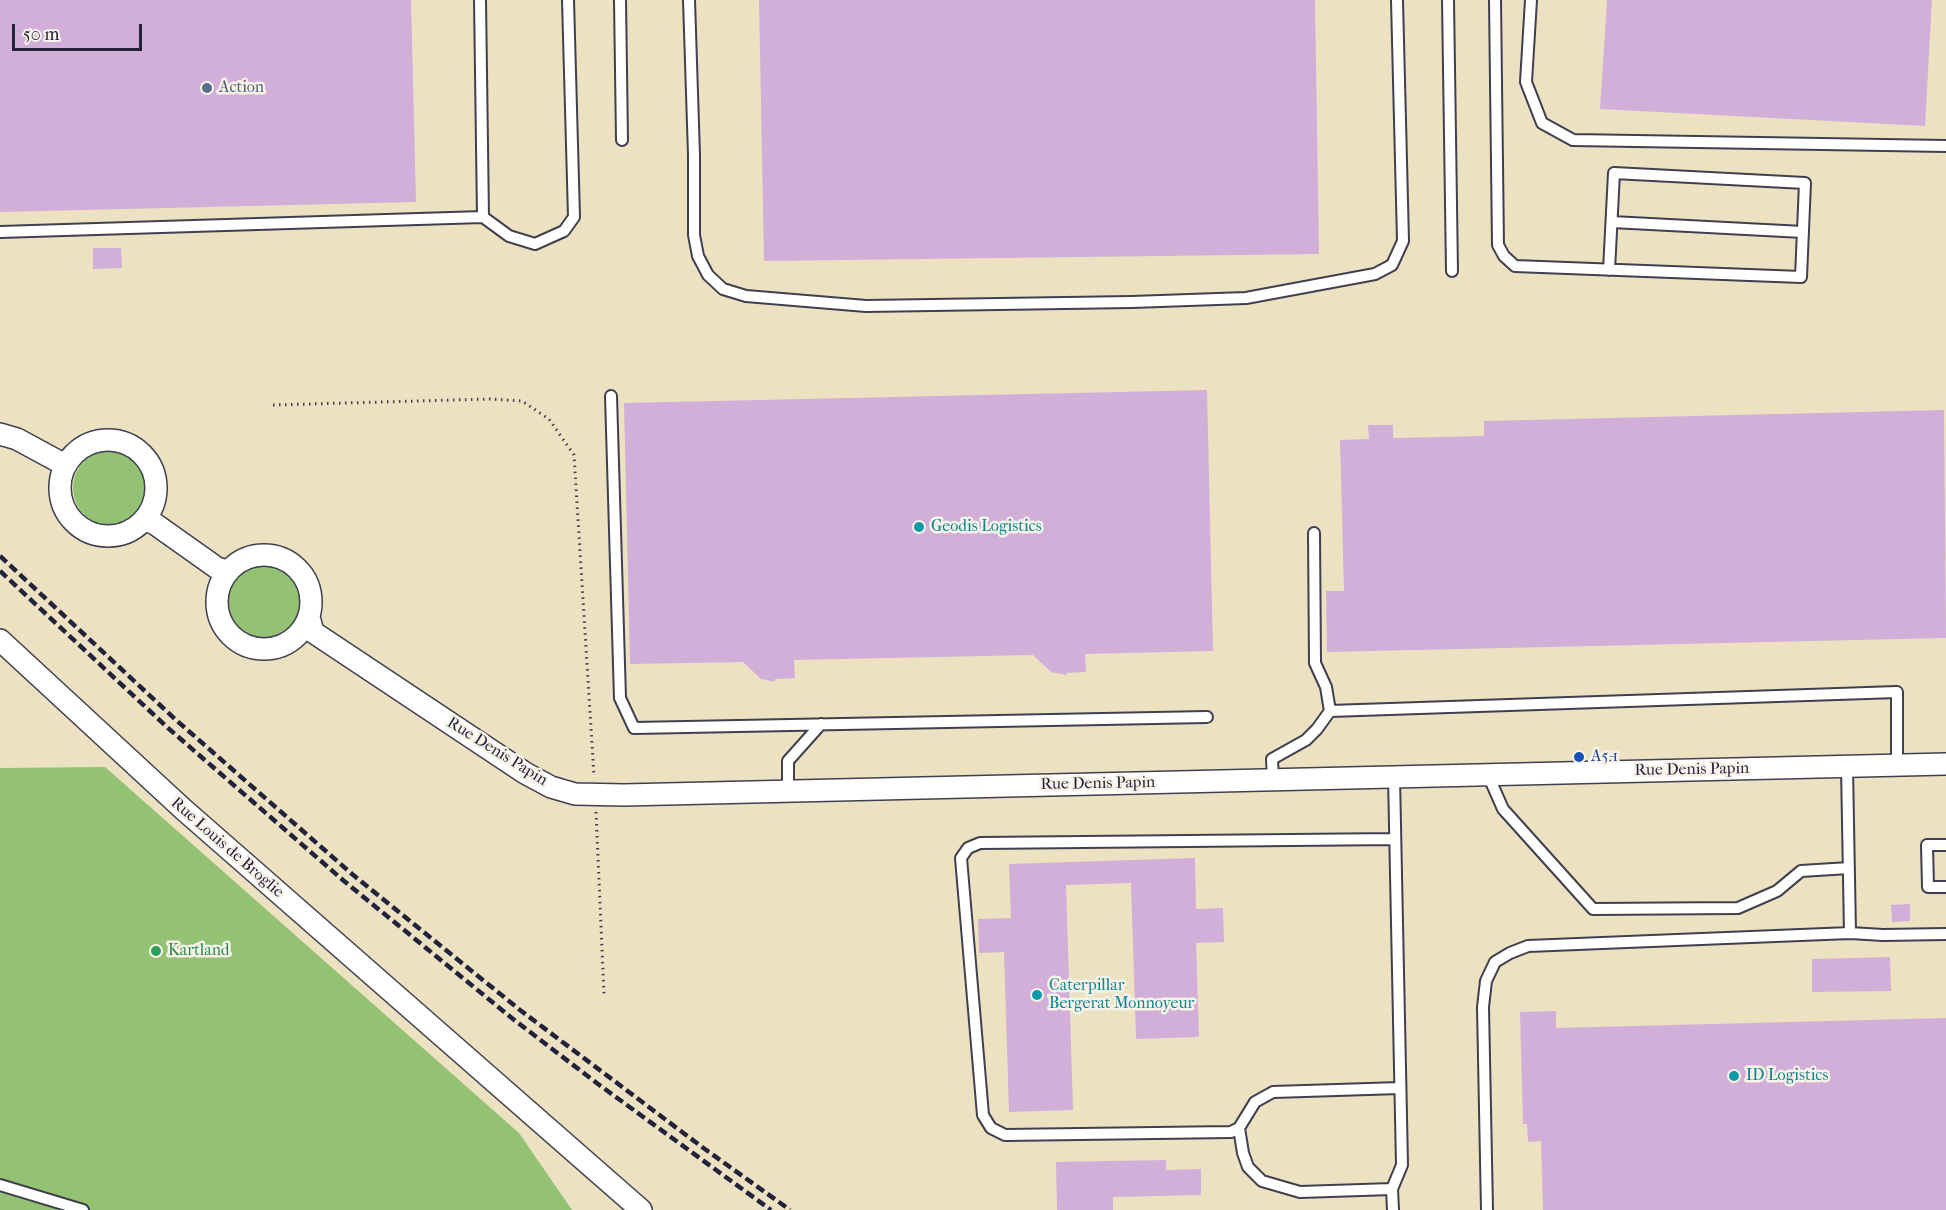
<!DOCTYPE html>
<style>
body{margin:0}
#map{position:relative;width:1946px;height:1210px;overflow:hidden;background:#ece2c2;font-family:"IM FELL French Canon",serif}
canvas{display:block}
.scale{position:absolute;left:12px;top:24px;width:130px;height:27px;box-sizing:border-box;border:3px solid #22223b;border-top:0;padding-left:8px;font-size:18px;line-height:21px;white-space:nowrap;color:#22223b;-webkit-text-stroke:4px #f7f3e8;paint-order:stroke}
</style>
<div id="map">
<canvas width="1946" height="1210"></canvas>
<div class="scale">50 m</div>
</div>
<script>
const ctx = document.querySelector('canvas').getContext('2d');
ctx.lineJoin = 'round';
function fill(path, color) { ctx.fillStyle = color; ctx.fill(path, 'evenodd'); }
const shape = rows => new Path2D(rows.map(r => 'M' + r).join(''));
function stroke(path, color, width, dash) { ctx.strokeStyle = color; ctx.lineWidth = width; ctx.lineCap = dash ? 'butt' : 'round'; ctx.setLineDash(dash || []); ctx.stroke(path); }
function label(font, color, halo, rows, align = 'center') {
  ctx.font = font + ' "IM FELL French Canon",serif'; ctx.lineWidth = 5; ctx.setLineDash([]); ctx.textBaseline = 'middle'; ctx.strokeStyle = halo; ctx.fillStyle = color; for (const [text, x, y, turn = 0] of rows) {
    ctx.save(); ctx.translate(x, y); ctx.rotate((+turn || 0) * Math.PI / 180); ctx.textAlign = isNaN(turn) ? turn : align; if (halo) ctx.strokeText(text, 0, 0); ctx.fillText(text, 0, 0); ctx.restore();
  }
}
fill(shape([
 '73 488a38 38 0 1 1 76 0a38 38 0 1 1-76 0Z',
 '227 602a38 38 0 1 1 76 0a38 38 0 1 1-76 0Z',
 [105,767,519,1133,572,1210,0,1210,0,768]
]), '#92c272');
fill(shape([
 [0,0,411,0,416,202,0,212],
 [759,0,1315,0,1319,254,764,261],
 [1607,0,1932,0,1925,126,1600,109],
 [93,248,121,248,122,268,93,269],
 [1207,390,1213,651,1085,654,1086,672,1066,673,1066,675,1051,672,1033,655,794,660,795,678,775,679,775,682,761,679,743,662,630,664,624,403],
 [1944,410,1946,638,1327,652,1326,591,1344,591,1340,440,1369,439,1368,425,1393,425,1393,438,1484,436,1484,421],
 [1195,858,1196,909,1223,908,1224,942,1196,943,1199,1037,1136,1039,1131,883,1066,885,1073,1110,1009,1112,1004,952,979,953,978,919,1011,918,1009,864],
 [1910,904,1910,921,1892,922,1891,905],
 [1890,957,1891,991,1812,992,1812,959],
 [1556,1011,1556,1028,1946,1018,1946,1210,1543,1210,1541,1141,1528,1142,1527,1124,1523,1124,1520,1012],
 [1166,1160,1166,1170,1201,1169,1201,1195,1113,1197,1113,1210,1057,1210,1056,1162]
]), '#d2afd9');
const lane = shape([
 [480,0,483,217],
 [620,0,622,140],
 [689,0,694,155,694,235,698,256,708,275,723,289,746,296,866,306,1132,302,1246,298,1375,274,1392,265,1403,241,1397,0],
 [1448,0,1452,271],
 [1495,0,1498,245,1504,256,1515,266,1801,277,1805,183,1614,173,1609,270],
 [1531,0,1526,82,1542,123,1573,140,1946,146],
 [1612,222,1803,232],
 [0,232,483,217,509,236,535,244,564,231,574,217,568,0],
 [611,396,620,698,634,728,1207,717],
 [1314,533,1315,663,1326,687,1330,711],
 [1847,767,1850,933],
 [1488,775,1503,809,1593,909,1738,908,1777,891,1801,871,1849,868],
 [1273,779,1272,759,1306,740,1317,729,1330,711,1897,692,1897,765],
 [788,791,788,761,821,724],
 [1395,839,980,843,968,848,961,858,983,1115,991,1128,1005,1135,1231,1132,1239,1128,1255,1102,1273,1092,1400,1088],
 [1946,845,1927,845,1928,887,1946,887],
 [1239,1128,1243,1153,1248,1167,1262,1181,1300,1192,1392,1189],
 [0,1185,83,1210],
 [1393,1210,1392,1189,1402,1165,1394,777],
 [1487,1210,1483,1007,1486,981,1495,962,1510,953,1528,946,1850,933,1883,935,1946,934]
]);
const street = shape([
 [0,434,17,439,65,465],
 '60 488a48 48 0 1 1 96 0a48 48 0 1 1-96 0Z',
 [145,519,155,524,217,568,227,571],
 '217 602a47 47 0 1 1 94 0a47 47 0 1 1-94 0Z',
 [309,617,313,632,525,773,551,787,575,794,624,795,1946,764],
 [0,640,183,809,641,1210]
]);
stroke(lane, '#403f4f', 14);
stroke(street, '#403f4f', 24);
stroke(shape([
 [273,405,490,399,522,401,549,419,574,455,594,776],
 [596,812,604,994]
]), '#403f4f', 3, [1.5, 4.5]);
stroke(lane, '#fff', 10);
stroke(street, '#fff', 21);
stroke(shape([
 [0,556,176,720,352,874,520,1010,702,1147,790,1210],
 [0,571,168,728,344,881,513,1019,598,1084,771,1210]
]), '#22223b', 4.5, [9, 4.5]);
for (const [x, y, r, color] of [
 [207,88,6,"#5c6f8a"],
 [919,527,6,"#0f9aa8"],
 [1579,757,6,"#1a4fb4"],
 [156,951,6,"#2e9e5b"],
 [1037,995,6,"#0f9aa8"],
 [1734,1076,6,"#0f9aa8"]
]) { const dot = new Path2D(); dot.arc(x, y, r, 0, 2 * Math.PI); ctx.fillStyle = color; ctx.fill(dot); stroke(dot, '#f7f3e8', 2); }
label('16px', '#4e5e75', '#f7f3e8', [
 ["Action",219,88]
], 'left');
label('16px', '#0d838f', '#f7f3e8', [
 ["Geodis Logistics",931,527],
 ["Caterpillar",1049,986],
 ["Bergerat Monnoyeur",1049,1004],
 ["ID Logistics",1746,1076]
], 'left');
label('16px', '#22223b', '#f7f3e8', [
 ["Rue Denis Papin",497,752,32],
 ["Rue Denis Papin",1692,770,-1],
 ["Rue Denis Papin",1098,784,-1],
 ["Rue Louis de Broglie",227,848,41]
]);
label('16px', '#164399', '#f7f3e8', [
 ["A5-1",1591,757]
], 'left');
label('16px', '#27864d', '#f7f3e8', [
 ["Kartland",168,951]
], 'left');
</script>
